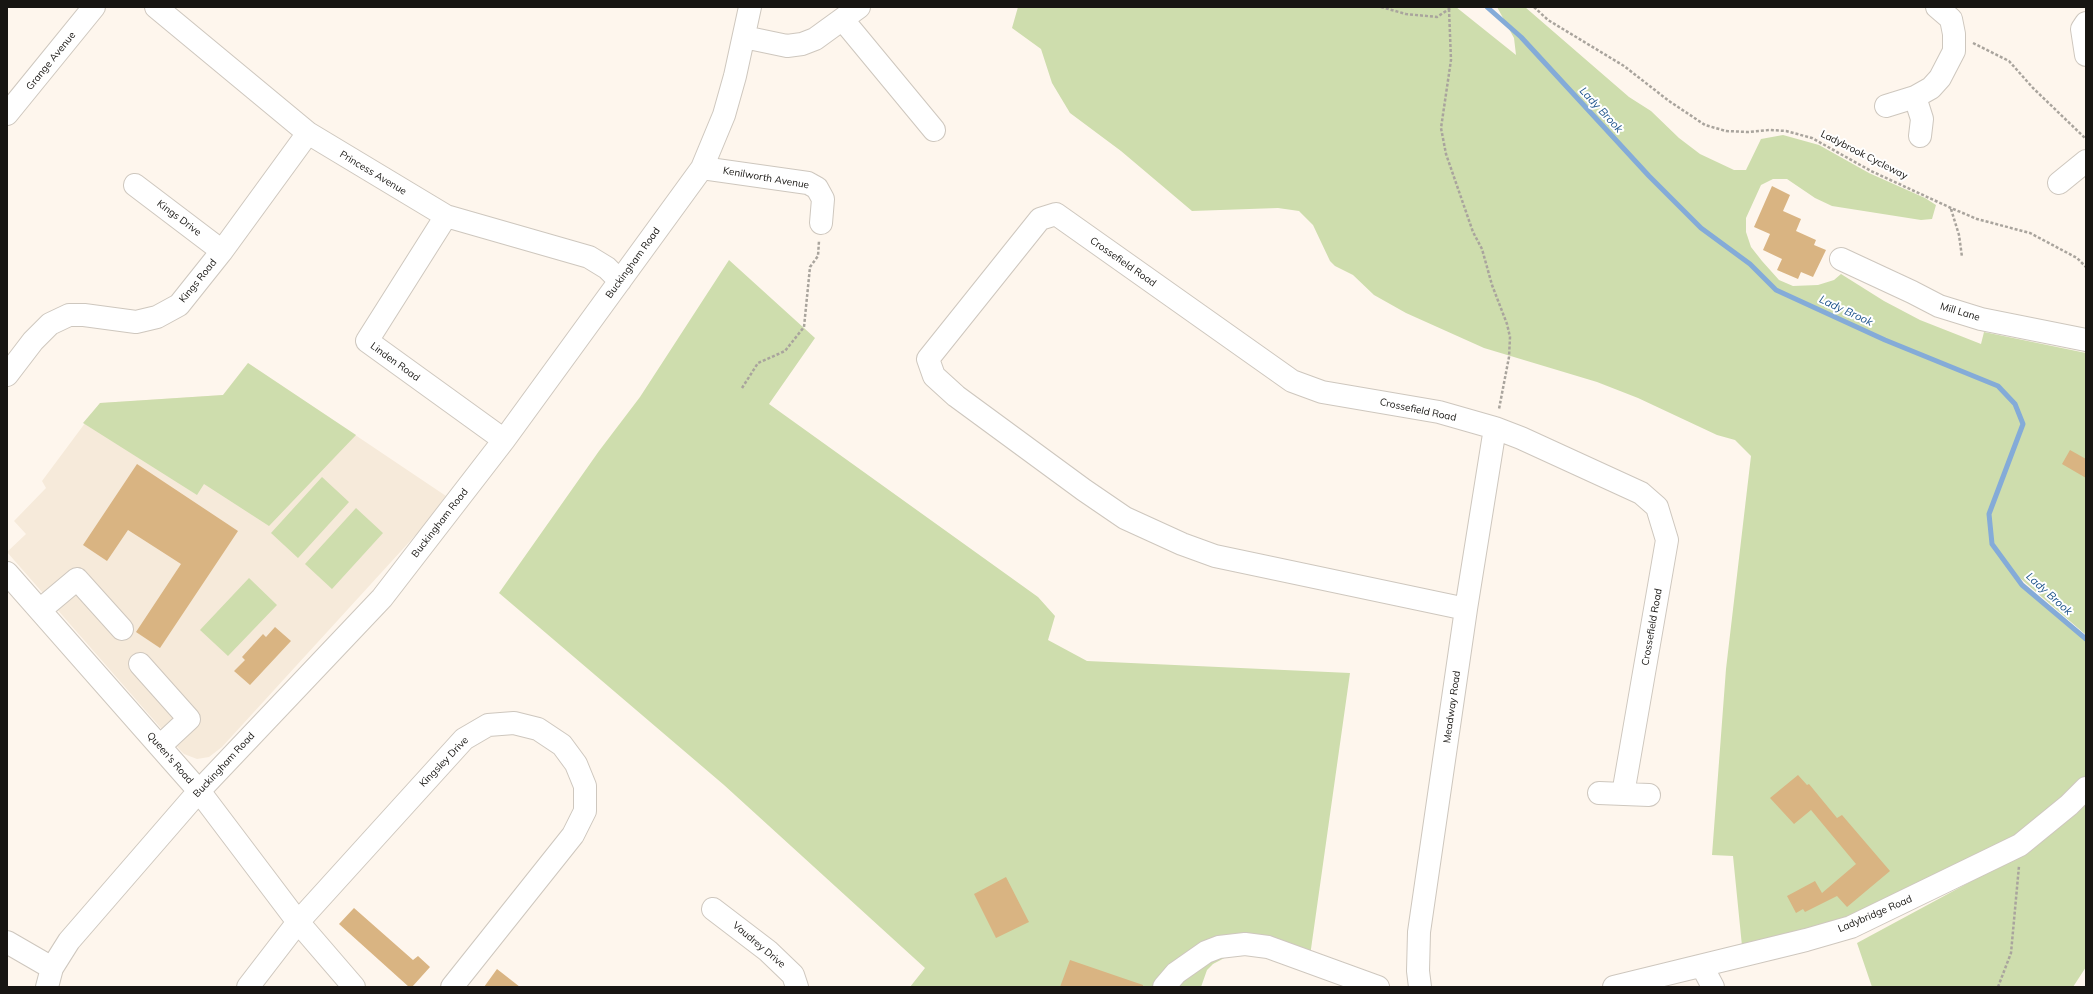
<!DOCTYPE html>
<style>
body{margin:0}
#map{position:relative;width:2093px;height:994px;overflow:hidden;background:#fef6ed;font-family:Mulish,sans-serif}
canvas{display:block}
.frame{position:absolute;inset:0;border:8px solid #171512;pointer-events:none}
</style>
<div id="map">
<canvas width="2093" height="994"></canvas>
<div class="frame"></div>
</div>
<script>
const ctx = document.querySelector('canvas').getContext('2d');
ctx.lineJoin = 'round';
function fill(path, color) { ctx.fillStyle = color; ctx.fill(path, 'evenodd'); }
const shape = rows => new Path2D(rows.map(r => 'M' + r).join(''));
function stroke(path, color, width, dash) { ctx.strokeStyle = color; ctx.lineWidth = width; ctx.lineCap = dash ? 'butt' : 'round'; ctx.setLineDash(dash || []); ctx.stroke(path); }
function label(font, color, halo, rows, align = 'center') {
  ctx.font = font + ' Mulish,sans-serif'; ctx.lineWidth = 4; ctx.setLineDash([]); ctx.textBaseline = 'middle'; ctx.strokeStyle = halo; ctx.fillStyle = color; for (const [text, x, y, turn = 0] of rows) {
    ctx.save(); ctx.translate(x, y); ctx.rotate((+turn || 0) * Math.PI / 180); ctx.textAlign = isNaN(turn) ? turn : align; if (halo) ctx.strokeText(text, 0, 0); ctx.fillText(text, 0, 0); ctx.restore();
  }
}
fill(shape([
 [248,363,446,496,423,527,222,747,209,757,197,759,184,754,180,750,7,552,26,534,14,521,46,488,42,481,100,403,223,395]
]), '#f6eada');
fill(shape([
 [1018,7,1456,7,1516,55,1514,38,1497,7,1525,7,1629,97,1651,111,1679,138,1700,154,1734,170,1746,170,1761,139,1783,135,1819,145,1869,173,1925,198,1936,205,1932,219,1921,220,1832,206,1815,198,1787,179,1773,179,1761,185,1746,218,1746,232,1751,247,1762,261,1779,280,1793,286,1818,285,1834,280,1841,274,1884,301,1920,320,1981,344,1984,332,2086,353,2086,635,2021,579,2015,576,2022,585,2086,639,2086,784,2020,845,1904,903,1743,956,1733,856,1712,855,1726,669,1751,456,1735,440,1717,435,1638,398,1597,382,1484,348,1406,313,1374,295,1353,275,1335,266,1330,261,1313,225,1299,211,1278,208,1192,211,1121,151,1070,113,1052,83,1041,49,1012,28],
 [729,260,815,338,769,404,1038,597,1055,616,1048,640,1087,661,1350,673,1310,956,1232,954,1213,964,1207,970,1201,987,910,987,925,968,724,785,499,593,599,451,640,397],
 [248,363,356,435,269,526,204,484,197,495,83,423,100,403,223,395],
 [322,477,349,502,298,558,271,533],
 [356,508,383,533,332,589,305,564],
 [249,578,277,605,228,656,200,630],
 [2086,800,2086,967,2073,987,1872,987,1857,943,2033,848]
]), '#ceddad');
stroke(shape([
 [1487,7,1521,37,1649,176,1701,228,1750,264,1776,290,1885,340,1998,386,2015,404,2023,424,1989,514,1992,544,2022,585,2086,639]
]), '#84abd8', 5);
fill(shape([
 [1772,186,1790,195,1783,211,1801,219,1796,231,1816,240,1814,245,1826,250,1813,277,1801,272,1798,279,1777,270,1782,259,1763,250,1770,234,1754,227],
 [2070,450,2086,459,2086,478,2062,464],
 [137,464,238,531,160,648,136,632,181,564,128,530,107,561,83,545],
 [275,627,291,641,250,685,234,671,245,660,242,657,263,634,266,637],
 [1798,775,1807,785,1809,784,1837,818,1842,815,1890,871,1847,907,1837,896,1805,912,1803,909,1796,913,1787,896,1815,881,1822,893,1856,864,1811,810,1794,824,1770,798],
 [1006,877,1029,922,996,938,974,894],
 [354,908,413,960,418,956,430,967,412,987,409,987,339,924],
 [1070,960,1143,985,1143,987,1060,987],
 [497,969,520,987,484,987]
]), '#d9b482');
const minor = shape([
 [156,7,308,133,446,216,589,257,607,268,620,281],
 [843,20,934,130],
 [2086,23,2082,29,2086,55],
 [744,37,787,46,802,44,815,39,859,7],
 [1915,97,1922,119,1920,136],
 [1886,106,1915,97,1931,88,1940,78,1954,51,1954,34,1951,19,1937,7],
 [7,114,94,7],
 [702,168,808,183,817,188,823,199,821,223],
 [2059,183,2086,161],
 [135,185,222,251],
 [446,216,367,341,504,440],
 [1841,259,1912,292,1939,306,1981,319,2086,340],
 [7,375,33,341,50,324,69,315,84,315,136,322,157,317,179,305,222,251,308,133],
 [7,573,199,791,298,922,354,987],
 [1466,609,1215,556,1182,544,1125,518,1084,490,956,396,934,376,928,359,1040,219,1056,214,1292,381,1322,392,1439,412,1495,428,1521,438,1641,493,1657,507,1667,540,1623,794],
 [40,610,77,579,122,629],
 [140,664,189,719,160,746],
 [1599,793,1649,795],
 [713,909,768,951,793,975,797,987],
 [7,942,52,968],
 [1702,966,1713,987],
 [47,987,52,968,69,941,199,791,382,598,504,440,702,168,724,115,735,76,750,7],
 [248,987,298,922,464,739,488,725,514,723,538,729,562,745,576,764,585,786,585,811,573,835,452,987],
 [1164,987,1176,973,1206,952,1219,947,1245,944,1268,947,1378,987],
 [1420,987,1418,971,1419,932,1466,609,1495,428],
 [1614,987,1806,940,1851,927,2020,845,2069,805,2086,788]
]);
stroke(minor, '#cec7be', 24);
stroke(shape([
 [1381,7,1406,14,1437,17,1452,7],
 [1534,7,1548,20,1624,66,1669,101,1705,125,1726,131,1748,132,1770,130,1786,131,1812,138,1871,171,1951,208,1977,219,2030,233,2077,258,2086,267],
 [1449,9,1451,60,1441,128,1446,154,1473,232,1482,249,1492,285,1507,324,1510,337,1509,357,1499,409],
 [1973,43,2009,61,2033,88,2086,139],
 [1951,209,1959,235,1962,257],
 [742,388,758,363,785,351,804,327,810,267,818,256,819,241],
 [1998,987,2011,953,2019,866]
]), '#a9a49d', 2.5, [3, 2]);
stroke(minor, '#fff', 22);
label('10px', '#171512', '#fff', [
 ["Grange Avenue",51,61,-51],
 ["Ladybrook Cycleway",1864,155,27],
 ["Princess Avenue",373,173,31],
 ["Kenilworth Avenue",766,178,10],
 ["Kings Drive",179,218,37],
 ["Crossefield Road",1123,262,35],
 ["Buckingham Road",633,263,-54],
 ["Kings Road",198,281,-51],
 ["Mill Lane",1960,312,17],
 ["Linden Road",395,362,36],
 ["Crossefield Road",1418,410,12],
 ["Buckingham Road",440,523,-52],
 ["Crossefield Road",1652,627,-80],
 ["Meadway Road",1452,707,-82],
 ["Queen's Road",170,758,49],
 ["Kingsley Drive",444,762,-46],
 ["Buckingham Road",224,765,-47],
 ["Ladybridge Road",1875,914,-23],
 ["Vaudrey Drive",759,945,40]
]);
label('italic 11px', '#1d538b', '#fff', [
 ["Lady Brook",1601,110,47],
 ["Lady Brook",1846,311,25],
 ["Lady Brook",2049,594,42]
]);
</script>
